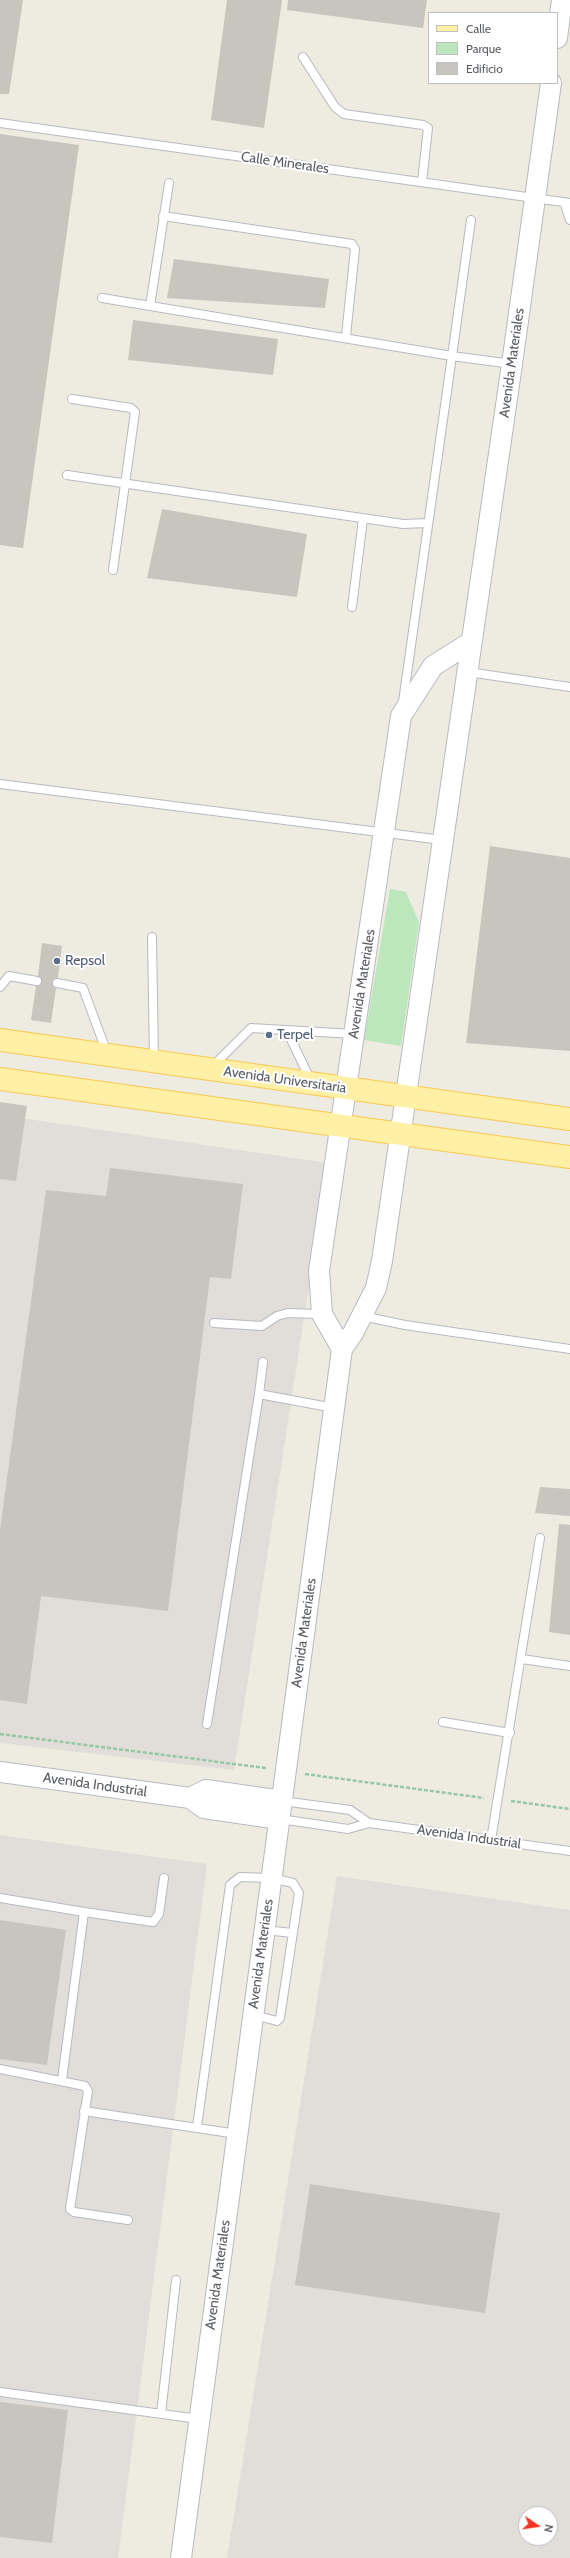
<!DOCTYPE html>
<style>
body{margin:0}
#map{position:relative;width:570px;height:2558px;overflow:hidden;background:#eeebe1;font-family:Cabin,sans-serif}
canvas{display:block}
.legend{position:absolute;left:428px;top:12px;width:130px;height:72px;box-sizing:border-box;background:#fff;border:1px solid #bdbfc1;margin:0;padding:5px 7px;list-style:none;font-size:12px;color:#5a5e63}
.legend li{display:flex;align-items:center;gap:8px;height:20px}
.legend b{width:20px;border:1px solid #bdbfc1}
.north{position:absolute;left:518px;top:2506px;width:40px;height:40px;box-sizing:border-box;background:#fff;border:1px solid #bdbfc1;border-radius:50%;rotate:103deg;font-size:11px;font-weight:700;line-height:16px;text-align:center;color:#5a5e63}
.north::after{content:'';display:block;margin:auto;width:14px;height:18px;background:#f13324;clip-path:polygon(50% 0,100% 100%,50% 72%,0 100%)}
</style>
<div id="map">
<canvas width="570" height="2558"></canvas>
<ul class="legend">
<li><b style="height:5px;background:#fff0a5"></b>Calle</li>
<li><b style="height:11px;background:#bce7bc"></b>Parque</li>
<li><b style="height:11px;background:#c8c5be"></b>Edificio</li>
</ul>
<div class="north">N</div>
</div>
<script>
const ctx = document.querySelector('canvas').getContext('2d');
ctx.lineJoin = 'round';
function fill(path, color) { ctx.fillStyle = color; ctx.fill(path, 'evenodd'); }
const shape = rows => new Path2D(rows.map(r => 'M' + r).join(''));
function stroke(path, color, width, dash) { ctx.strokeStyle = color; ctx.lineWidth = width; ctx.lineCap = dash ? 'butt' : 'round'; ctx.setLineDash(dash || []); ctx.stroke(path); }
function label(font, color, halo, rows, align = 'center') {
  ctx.font = font + ' Cabin,sans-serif'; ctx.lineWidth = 4; ctx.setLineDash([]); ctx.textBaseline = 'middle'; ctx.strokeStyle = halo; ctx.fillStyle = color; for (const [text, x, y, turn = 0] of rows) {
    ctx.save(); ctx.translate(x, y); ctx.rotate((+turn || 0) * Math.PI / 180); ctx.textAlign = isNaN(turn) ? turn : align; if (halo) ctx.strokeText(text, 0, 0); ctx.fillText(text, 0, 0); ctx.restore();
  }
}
fill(shape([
 [0,1115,328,1163,234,1770,0,1743],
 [0,1835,207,1864,118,2558,0,2558],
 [337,1876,570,1910,570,2558,227,2558],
 [526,2514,550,2514,550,2538,526,2538]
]), '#e1ded9');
fill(shape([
 [390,889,406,892,419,922,401,1046,364,1040]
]), '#bce7bc');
fill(shape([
 [0,0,23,0,9,94,0,94],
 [227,0,282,0,264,128,211,120],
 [288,0,427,0,423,28,287,10],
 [0,134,79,145,23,548,0,545],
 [174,259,329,279,325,308,167,298],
 [133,320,278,339,273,375,128,360],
 [162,509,307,534,297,597,147,578],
 [490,846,570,858,570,1051,466,1043],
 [42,943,62,946,58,978,52,982,56,988,51,1023,31,1020,36,986,42,982,38,976],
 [0,1102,27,1106,16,1181,0,1179],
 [110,1168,243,1184,231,1279,210,1277,168,1611,41,1596,27,1704,0,1700,0,1530,46,1190,106,1196],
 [540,1487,570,1489,570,1516,535,1513],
 [559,1524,570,1525,570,1635,549,1632],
 [0,1920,66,1930,47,2065,0,2059],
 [310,2184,500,2213,485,2313,295,2285],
 [0,2402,68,2410,52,2543,0,2537]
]), '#c8c5be');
const service = shape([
 [303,57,335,107,344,114,423,125,428,128,422,182],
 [0,123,570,203],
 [564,202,570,220],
 [163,216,352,244,355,249,346,336],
 [102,298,452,356,471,220],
 [150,306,169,183],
 [72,399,131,408,135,412,113,570],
 [67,475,403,524,428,523],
 [352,607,363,519],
 [468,672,570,687],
 [403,702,452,356,512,364],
 [0,784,442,840],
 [152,937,154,1061],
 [57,983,83,988,107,1053],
 [0,987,9,976,37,981],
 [287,1031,311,1081],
 [212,1067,251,1028,354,1034],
 [362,1316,405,1325,570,1349],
 [214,1323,262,1326,277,1316,288,1313,321,1314],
 [259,1394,263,1362],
 [522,1659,570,1666],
 [443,1722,510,1733],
 [207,1724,259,1394,334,1408],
 [282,1801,350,1810,369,1823],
 [280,1819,348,1829,369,1823,570,1851],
 [491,1840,540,1538],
 [0,1898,84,1912,62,2080],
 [84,1912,153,1922,159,1914,164,1878],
 [265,1930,292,1933],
 [0,2069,85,2086,88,2091,70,2209,74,2212,128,2220],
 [84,2111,237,2134],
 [197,2127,230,1885,240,1877,271,1878,293,1883,299,1893,280,2018,277,2021,254,2015],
 [0,2392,199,2419],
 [161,2414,176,2280]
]);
const tertiary = shape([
 [557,38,562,0],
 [342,1349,322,1314,319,1271,401,716,433,666,471,642],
 [0,1772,190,1798,204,1808,279,1819],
 [190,1798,206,1790,282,1801],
 [181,2558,342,1349,353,1333,376,1288,382,1261,512,364,551,83]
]);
const primary = shape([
 [0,1040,570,1119],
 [0,1079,570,1157]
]);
stroke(service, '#b7babf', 10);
stroke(tertiary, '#b7babf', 22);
stroke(primary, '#f7c850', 24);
stroke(shape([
 [0,1734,266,1768],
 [305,1774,484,1798],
 [511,1801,570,1809]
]), '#95c8a4', 2.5, [4, 2]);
stroke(service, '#fff', 8);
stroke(tertiary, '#fff', 20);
stroke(primary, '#fff0a5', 22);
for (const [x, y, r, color] of [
 [57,961,4,"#5c6f8a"],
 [269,1035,4,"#5c6f8a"]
]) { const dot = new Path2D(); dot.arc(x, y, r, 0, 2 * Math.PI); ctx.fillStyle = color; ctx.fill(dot); stroke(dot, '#fff', 1.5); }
label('14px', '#5a5e63', '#fff', [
 ["Calle Minerales",285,163,8],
 ["Avenida Materiales",512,363,-82],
 ["Avenida Materiales",362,984,-81],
 ["Avenida Universitaria",285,1080,8],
 ["Avenida Materiales",304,1633,-82],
 ["Avenida Industrial",95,1785,8],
 ["Avenida Industrial",469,1837,8],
 ["Avenida Materiales",261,1954,-82],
 ["Avenida Materiales",218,2275,-82]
]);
label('14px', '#4e5e75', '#fff', [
 ["Repsol",65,961],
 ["Terpel",277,1035]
], 'left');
</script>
